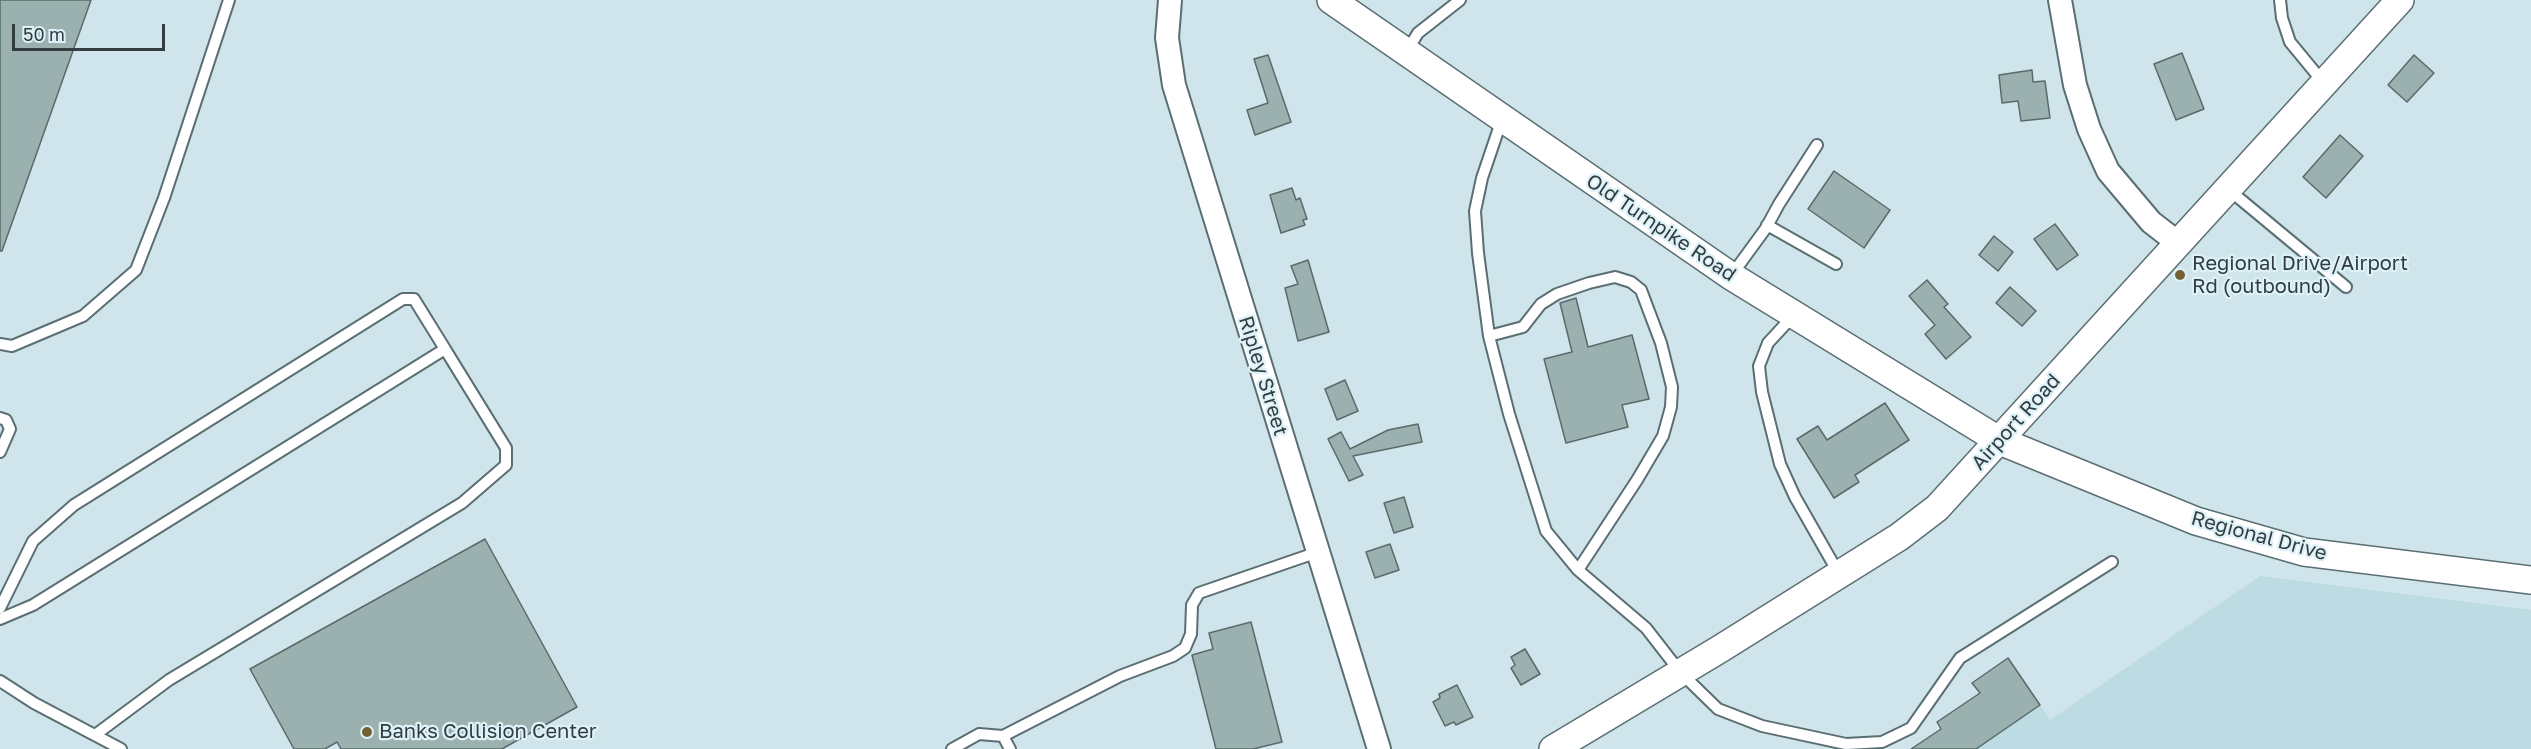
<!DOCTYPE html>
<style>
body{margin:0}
#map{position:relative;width:2531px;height:749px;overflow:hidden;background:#cfe5eb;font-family:"Golos Text",sans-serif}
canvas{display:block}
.scale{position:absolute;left:12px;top:24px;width:153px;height:27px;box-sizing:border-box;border:3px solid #333c3e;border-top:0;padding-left:8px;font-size:18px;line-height:21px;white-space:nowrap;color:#333c3e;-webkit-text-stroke:4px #dcf2f8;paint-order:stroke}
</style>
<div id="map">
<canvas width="2531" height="749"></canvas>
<div class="scale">50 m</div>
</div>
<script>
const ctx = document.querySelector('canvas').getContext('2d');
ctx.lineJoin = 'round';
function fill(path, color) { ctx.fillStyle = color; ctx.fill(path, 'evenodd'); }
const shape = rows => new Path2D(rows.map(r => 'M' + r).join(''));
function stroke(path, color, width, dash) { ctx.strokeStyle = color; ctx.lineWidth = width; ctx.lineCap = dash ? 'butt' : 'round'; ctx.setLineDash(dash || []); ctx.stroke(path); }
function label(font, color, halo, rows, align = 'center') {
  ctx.font = font + ' "Golos Text",sans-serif'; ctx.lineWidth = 4.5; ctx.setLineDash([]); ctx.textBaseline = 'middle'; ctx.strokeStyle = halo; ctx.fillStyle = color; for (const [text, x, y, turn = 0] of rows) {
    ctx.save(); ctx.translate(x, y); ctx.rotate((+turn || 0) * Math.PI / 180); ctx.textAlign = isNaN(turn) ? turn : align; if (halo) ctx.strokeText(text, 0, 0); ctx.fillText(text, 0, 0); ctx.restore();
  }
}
fill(shape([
 [2260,576,2531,610,2531,749,1976,749,2040,705,2050,720]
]), '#bcdbe3');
const building = shape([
 [0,0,91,0,2,251,0,251,0,0],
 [2182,53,2204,109,2176,120,2154,64,2182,53],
 [1268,55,1291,122,1255,135,1247,110,1268,103,1254,59,1268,55],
 [2414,55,2434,73,2407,102,2388,85,2414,55],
 [2032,70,2033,82,2045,81,2050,118,2021,121,2018,101,2002,103,1999,75,2032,70],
 [2340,135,2363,156,2326,198,2303,177,2340,135],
 [1834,171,1890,210,1864,248,1808,209,1834,171],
 [1292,188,1296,200,1300,198,1307,219,1303,220,1305,225,1281,233,1270,195,1292,188],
 [2055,224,2078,255,2057,270,2034,239,2055,224],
 [1994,236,2013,252,1998,271,1979,255,1994,236],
 [1308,260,1329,332,1298,341,1285,288,1298,284,1291,266,1308,260],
 [1927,280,1948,304,1944,307,1971,337,1946,359,1925,334,1935,325,1909,296,1927,280],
 [2010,287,2036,311,2022,326,1996,303,2010,287],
 [1576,298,1588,347,1632,335,1649,399,1622,405,1628,427,1566,443,1544,359,1572,352,1560,303,1576,298],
 [1345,380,1358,411,1337,420,1325,389,1345,380],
 [1885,403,1909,440,1855,475,1859,482,1834,498,1797,439,1818,426,1827,440,1885,403],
 [1418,424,1422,442,1353,456,1363,475,1349,481,1328,439,1341,432,1350,449,1388,430,1418,424],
 [1404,497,1413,527,1394,533,1384,503,1404,497],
 [485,539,577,707,502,749,341,749,337,742,325,749,294,749,250,669,485,539],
 [1390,544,1399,570,1375,578,1366,552,1390,544],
 [1251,622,1282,742,1253,749,1216,749,1192,655,1213,649,1209,633,1251,622],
 [1525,649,1540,674,1521,685,1511,668,1515,665,1511,657,1525,649],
 [2008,658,2040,705,1976,749,1911,749,1941,729,1937,722,1980,693,1972,683,2008,658],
 [1457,685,1473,717,1456,725,1454,722,1445,726,1433,702,1440,698,1439,694,1457,685]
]);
fill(building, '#9bb1af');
stroke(building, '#576c6a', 1.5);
const service = shape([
 [2280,0,2282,18,2290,42,2323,82],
 [1407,51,1418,33,1460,0],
 [1502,119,1482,178,1475,211,1478,253,1489,336,1509,414,1546,531,1578,570,1646,628,1681,673,1718,709,1762,726,1846,744,1882,742,1911,728,1960,658,2112,562],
 [2228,189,2346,287],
 [1767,225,1836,264],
 [1731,276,1766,228,1779,204,1817,145],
 [1793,316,1768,343,1759,366,1762,392,1780,464,1795,497,1839,574],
 [1489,336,1523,327,1541,304,1557,294,1589,283,1615,277,1631,282,1641,290,1647,306,1661,343,1672,387,1671,407,1663,436,1637,480,1578,570],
 [0,344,12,346,83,316,136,270,164,198,229,0],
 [0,418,6,420,10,429,0,452],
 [0,608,33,541,74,505,403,299,414,299,445,349,33,605,0,619],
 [0,681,34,703,121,749],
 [95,735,169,680,462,503,506,465,506,448,445,349],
 [1003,736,1120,676,1173,656,1185,648,1191,634,1192,605,1199,593,1318,552],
 [952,749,979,734,1003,736,1010,749]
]);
const minor = shape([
 [1170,0,1167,38,1174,85,1379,749],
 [2060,0,2075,85,2089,129,2108,171,2151,222,2178,243]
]);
const tertiary = shape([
 [1331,0,1731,276,2000,441,2196,521,2304,552,2531,580],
 [1553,749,1720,649,1899,537,1937,508,2400,0]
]);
stroke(service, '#5a6e73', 14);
stroke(minor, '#5a6e73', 26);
stroke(tertiary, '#5a6e73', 30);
stroke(service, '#fff', 10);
stroke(minor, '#fff', 22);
stroke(tertiary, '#fff', 27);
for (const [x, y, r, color] of [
 [2180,275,6,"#736230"],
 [367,732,6,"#736230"]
]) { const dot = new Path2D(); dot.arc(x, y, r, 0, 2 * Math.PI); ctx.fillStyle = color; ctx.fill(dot); stroke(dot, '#dcf2f8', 2); }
label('20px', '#333c3e', '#dcf2f8', [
 ["Old Turnpike Road",1661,228,34],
 ["Ripley Street",1263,376,73],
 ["Airport Road",2016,422,-48],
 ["Regional Drive",2259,536,15]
]);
label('20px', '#333c3e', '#dcf2f8', [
 ["Regional Drive/Airport",2192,264],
 ["Rd (outbound)",2192,287],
 ["Banks Collision Center",379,732]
], 'left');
</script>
